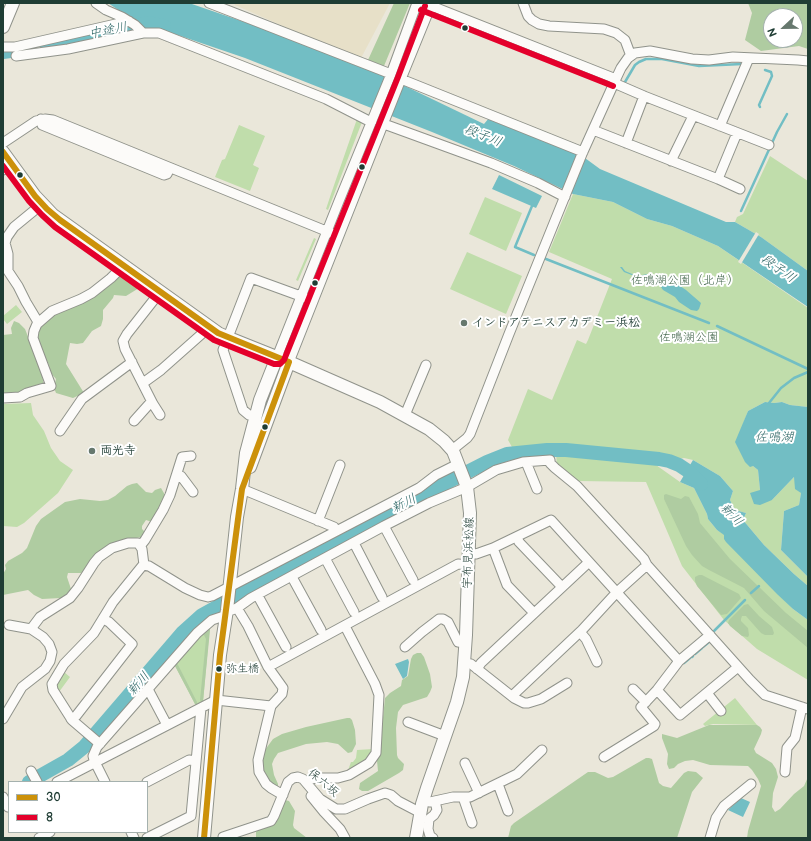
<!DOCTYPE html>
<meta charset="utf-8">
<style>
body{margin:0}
#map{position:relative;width:811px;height:841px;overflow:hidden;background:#eae7da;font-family:"Balsamiq Sans",sans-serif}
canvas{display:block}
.frame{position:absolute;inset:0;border:4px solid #1f3d34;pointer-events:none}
.legend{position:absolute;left:8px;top:781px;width:140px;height:52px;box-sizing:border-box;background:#fff;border:1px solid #a5b1ae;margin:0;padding:5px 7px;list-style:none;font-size:12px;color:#1f3d34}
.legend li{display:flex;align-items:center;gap:8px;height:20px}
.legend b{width:20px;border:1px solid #a5b1ae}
.north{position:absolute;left:763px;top:8px;width:40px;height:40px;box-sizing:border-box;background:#fff;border:1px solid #a5b1ae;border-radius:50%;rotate:248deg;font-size:11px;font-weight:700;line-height:16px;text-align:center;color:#1f3d34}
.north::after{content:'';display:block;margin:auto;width:14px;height:18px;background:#66786e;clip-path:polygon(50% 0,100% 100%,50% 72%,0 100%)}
</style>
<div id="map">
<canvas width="811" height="841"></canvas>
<div class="frame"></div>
<ul class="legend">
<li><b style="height:5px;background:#cc910a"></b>30</li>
<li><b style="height:5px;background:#e4002b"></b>8</li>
</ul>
<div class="north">N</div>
</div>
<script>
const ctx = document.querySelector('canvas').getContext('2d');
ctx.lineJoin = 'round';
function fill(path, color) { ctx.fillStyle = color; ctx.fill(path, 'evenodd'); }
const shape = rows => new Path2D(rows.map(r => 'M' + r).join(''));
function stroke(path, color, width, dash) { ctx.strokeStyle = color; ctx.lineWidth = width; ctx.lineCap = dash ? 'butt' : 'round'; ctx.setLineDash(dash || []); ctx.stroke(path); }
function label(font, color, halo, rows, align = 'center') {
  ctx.font = font + ' "Balsamiq Sans","Klee One",sans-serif'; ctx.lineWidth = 4; ctx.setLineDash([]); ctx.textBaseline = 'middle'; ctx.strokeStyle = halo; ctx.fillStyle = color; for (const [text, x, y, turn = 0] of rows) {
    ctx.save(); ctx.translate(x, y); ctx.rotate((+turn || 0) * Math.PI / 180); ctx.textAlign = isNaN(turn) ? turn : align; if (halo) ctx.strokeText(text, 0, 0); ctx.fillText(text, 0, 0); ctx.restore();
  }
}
fill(shape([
 [234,3,390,3,360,60,235,5]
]), '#e7e0c8');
fill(shape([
 [406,52,407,52,406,56,398,72,360,167,352,183,350,182],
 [357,119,362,122,328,210,326,209,332,191],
 [239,125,265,136,253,165,259,168,250,191,215,177,222,160,225,159],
 [770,156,808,181,808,271,761,237,735,222,737,217,743,214],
 [573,194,613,202,647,219,672,226,718,246,808,308,808,407,790,405,782,402,774,403,765,402,748,411,743,424,753,466,758,470,760,490,772,500,794,477,801,493,799,505,784,511,781,550,808,577,808,586,794,574,764,545,743,520,746,513,735,510,730,500,733,491,720,476,693,460,684,458,669,461,593,447,555,444,512,447,508,440,528,389,552,400,577,340,586,344,588,340,612,279,549,252],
 [485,197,522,213,506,251,469,234],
 [314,238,316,239,298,281,296,280],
 [467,252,522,276,506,314,450,289],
 [16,305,22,312,7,324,3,319,3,316],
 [31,403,33,415,44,431,51,448,60,461,73,470,58,493,24,523,17,527,3,526,3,404],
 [556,453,656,465,680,482,694,488,707,514,708,519,717,530,725,535,793,609,808,620,808,680,757,649,724,620,682,566,646,482,578,481,557,467],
 [210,624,203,703,196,706,173,662],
 [64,672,70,677,59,692,56,685],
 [735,698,757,725,713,724,705,726,703,724],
 [373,749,370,757,347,773,351,762,353,762,356,758,357,750]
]), '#c0ddab');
fill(shape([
 [394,3,410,3,384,66,368,60],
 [748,3,808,3,808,49,799,46,761,51,745,40,752,13],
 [771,16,795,16,795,40,771,40],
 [127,270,138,282,139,288,126,296,114,295,113,298,103,310,103,319,101,326,92,331,83,343,77,344,70,343,66,364,84,393,73,398,56,393,54,388,56,379,50,372,49,365,37,342,38,329,46,318,101,290],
 [14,321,19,323,25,329,42,372,44,389,3,397,3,335,12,334,11,328],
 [137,483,146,492,152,493,155,490,161,488,165,495,152,522,146,520,142,526,142,529,146,533,141,537,127,540,81,573,68,573,67,577,71,589,70,593,61,598,42,599,34,595,28,590,3,595,3,574,6,569,5,565,8,561,22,553,27,548,36,526,41,519,65,502,80,499,100,501,108,500,115,496,127,486,132,484],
 [666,494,681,499,685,496,689,497,698,514,700,523,730,559,786,613,808,631,808,648,764,611,744,588,709,570,702,566,692,555,686,546,664,499,664,495],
 [699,575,702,575,739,594,741,598,727,614,721,615,697,586,695,581,695,577],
 [748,604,759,616,772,627,774,633,773,635,765,635,761,633,746,616,742,616,741,619,741,621,748,628,749,635,748,637,742,636,730,626,728,623,729,620,744,605],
 [209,627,210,630,203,701,201,702,200,700,206,639,204,635,200,636],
 [417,653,421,653,424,657,430,674,432,687,430,692,427,697,403,705,398,712,396,728,397,755,398,758,404,764,403,770,399,773,368,791,362,791,359,789,360,783,378,771,377,761,380,747,385,698,390,693,401,686,402,680,408,676,411,659,413,655],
 [177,663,197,702,197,705,195,704,174,664],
 [347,718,350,718,352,720,355,730,356,744,352,752,348,753,338,744,327,742,306,744,278,753,274,759,272,764,274,775,278,784,278,786,274,787,262,772,262,754,273,739,282,734,306,727],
 [709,725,757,725,760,727,762,730,761,734,754,749,756,753,772,763,776,769,778,777,773,793,772,807,775,812,780,809,794,794,804,786,808,777,808,838,747,838,748,831,761,786,758,779,752,770,748,766,710,765,693,760,685,761,678,764,674,768,669,769,667,764,668,754,662,738,662,734,677,738],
 [646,758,649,758,652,759,659,783,663,786,671,788,684,773,688,771,696,772,703,778,692,792,677,838,508,838,511,826,514,823,588,772,595,772,608,778,613,777],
 [285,800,289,801,295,811,293,825,294,828,307,838,256,838,256,832]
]), '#afcca1');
fill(shape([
 [108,3,189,3,253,25,380,74,484,124,489,118,574,150,600,169,726,222,735,222,761,237,808,271,808,307,718,246,672,226,647,219,613,202,573,194,514,166,432,132,245,58,166,31,127,16],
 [499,175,542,196,536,208,492,189],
 [620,267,622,267,625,271,637,276,648,274,651,278,647,279,642,279,624,272],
 [670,281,674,282,686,290,701,303,699,309,697,311,691,310,679,302,675,297,663,290,661,287,666,282],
 [765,402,774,403,782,402,790,405,808,407,808,577,781,550,784,511,799,505,801,493,795,489,794,477,772,500,760,505,754,504,750,493,760,490,758,470,753,466,750,467,745,462,735,442,748,411],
 [693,460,720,476,733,491,730,500,735,510,746,513,743,520,764,545,794,574,808,586,808,620,793,609,777,594,726,542,724,539,724,535,717,530,708,519,707,514,694,488,680,482],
 [408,659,409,662,407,676,403,679,395,664],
 [741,798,750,802,743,817,728,810]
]), '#72bec4');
fill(shape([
 [756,232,759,234,741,264,738,262]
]), '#eae7da');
stroke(shape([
 [625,82,635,65,639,62,646,59,662,59,699,66,742,64],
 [760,107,759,105,772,76,771,72,765,70],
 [532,206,515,247,534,255],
 [741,211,777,132,787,114],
 [546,259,709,323],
 [717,326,808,369],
 [769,403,781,388,794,378,808,372],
 [751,593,759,586],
 [216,614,217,606],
 [713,632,745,600],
 [703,647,709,642],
 [695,654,702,648],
 [692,657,693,656],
 [684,663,690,658]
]), '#72bec4', 2.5);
stroke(shape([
 [46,44,149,23,164,26],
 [3,52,25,49],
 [29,782,68,760,84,747,182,633,202,615,379,517,487,462,507,454,547,450,566,450,659,459,669,461,679,465,688,471,701,484]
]), '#72bec4', 14);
const minor = shape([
 [96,3,106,10,122,17,135,25,143,33],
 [209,3,391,74],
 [424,3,616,79],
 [523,3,528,16,532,20,539,24,549,26,604,29,616,33,625,40,631,56],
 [3,47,15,47,129,21],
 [16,56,68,49,143,33,159,33,326,99,367,120,372,121],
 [401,79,583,152],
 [614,83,644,96,769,145],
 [41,119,42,125,164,175,167,174,170,168],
 [384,124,491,163,538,183,565,197],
 [720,126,749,58],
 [593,130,718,179,740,189],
 [3,143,36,121,45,119,53,120,331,233],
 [626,143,644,96],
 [671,161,693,116],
 [3,170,11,164],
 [718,179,737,133],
 [38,322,26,302,18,286,8,271,8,254,5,243,7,237,14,227,42,204],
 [277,357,339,201,391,74,417,3],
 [289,362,401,79,432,3],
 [143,383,161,370,205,331,208,326],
 [3,398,20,397,27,393,51,386,33,338,34,331,37,324,52,311,81,299,92,293,111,278,124,265],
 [160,415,153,404,125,349,123,341,127,334,160,292],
 [405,415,426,365],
 [256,416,249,415,243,410,223,350,251,278,306,298],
 [134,421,151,402],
 [60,431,82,399,132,362],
 [452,450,467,438,470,434,509,334,582,154,614,83,621,68,628,58,635,53,650,51,692,59,709,60,733,57,798,60,808,61],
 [526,462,537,489],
 [177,475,181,476,193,492],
 [242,489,334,527,336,531],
 [318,521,340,465],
 [384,526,413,580],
 [517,537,519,542,562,587],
 [354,543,382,597],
 [141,545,145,540,163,510,170,495,182,457,191,456],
 [493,548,507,585,534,613],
 [470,553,476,554,493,548,551,520,679,661,710,635],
 [325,558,354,612],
 [292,577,321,630],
 [258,596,286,647],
 [237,608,248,626,268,667,283,688,282,694,271,706,258,760,259,772,266,784,271,788,283,795],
 [227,610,232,610,237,608,251,598,384,526,429,503,467,487,496,470,523,462,550,460,550,463,555,468,577,486,644,559,647,565,750,680,765,695,808,709],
 [9,625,31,629],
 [580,632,586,639,597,662],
 [405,647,422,632,439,619,443,619,448,622,458,642,465,643],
 [464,663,471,664,514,698,524,703,528,703,541,699,567,683],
 [268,667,458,564,469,565],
 [477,669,481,663,589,562],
 [633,689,646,702],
 [147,690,149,691,167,725],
 [657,690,680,715,738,667],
 [707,693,721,711],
 [512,696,582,630,617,592,647,565],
 [3,719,22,687,45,669,50,661,52,652,49,644,43,637,31,629,40,617,70,598,78,588,94,563,99,557,112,548,128,543,138,543,142,549,144,565],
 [71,719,76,716,132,644,109,622,103,619],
 [408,722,445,736],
 [100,744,72,720,53,690,52,684,64,664,94,633,113,602,143,565,149,566,185,588,200,595,208,597,212,596,419,488,436,475,458,464],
 [604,757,654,726,655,724,641,707,657,690,679,661],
 [465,763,479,793],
 [31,771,37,782],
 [785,772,787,748,795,738,802,707],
 [57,782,216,700,271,706],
 [105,782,94,760,93,756,97,747,197,633,212,620,221,617,226,617],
 [147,782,189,760,196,761],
 [307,783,311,779,317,778,338,778,349,775,369,763,376,753,379,695,375,684,347,630],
 [498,784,508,811],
 [311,796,324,812,340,829,345,838],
 [3,797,8,807],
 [464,798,464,800,472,823],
 [423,801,430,802,453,797,470,797,517,774,542,750],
 [131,832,134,838],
 [39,838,50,832],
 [147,838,191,816,201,708],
 [223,838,223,837,271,821,274,816,288,782,293,778,298,777,303,779,320,799,336,809,345,809,368,799,385,793,391,795,398,801,421,813],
 [433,838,430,836,428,829,429,819,434,815,437,810,435,801],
 [710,838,716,818,724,806,751,784]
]);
const major = shape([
 [3,27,13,3],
 [3,152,35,196,53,215,218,333,229,338,289,362,380,402,429,429,444,441,453,451,467,487,470,513,466,635,463,677,457,702,427,788,422,804,416,838],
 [250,467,289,362],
 [204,838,220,655,227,610,237,517,242,489,246,453,260,400,277,357]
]);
stroke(minor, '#90938b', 11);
stroke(major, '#90938b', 14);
stroke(minor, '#fcfbf9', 9);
stroke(major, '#fcfbf9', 12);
stroke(shape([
 [3,152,35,196,47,209,60,220,218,333,289,362,242,489,220,655,204,838]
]), '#cc910a', 6);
stroke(shape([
 [421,10,613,86],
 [3,166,29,201,42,215,55,227,214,340,274,364,280,364,284,360,398,77,425,6]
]), '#e4002b', 6);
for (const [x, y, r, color] of [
 [465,28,3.5,"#1f3d34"],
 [362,167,3.5,"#1f3d34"],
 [20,175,3.5,"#1f3d34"],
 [315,283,3.5,"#1f3d34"],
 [464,323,4,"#66786e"],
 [265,427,3.5,"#1f3d34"],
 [92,451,4,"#66786e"],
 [219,669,3.5,"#1f3d34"]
]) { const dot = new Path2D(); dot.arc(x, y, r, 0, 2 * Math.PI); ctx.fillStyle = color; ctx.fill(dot); stroke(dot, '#fff', 1.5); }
label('11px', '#1f3d34', '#fff', [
 ["弥生橋",226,669]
], 'left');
label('12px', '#3f6348', '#fff', [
 ["佐鳴湖公園（北岸）",685,281],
 ["佐鳴湖公園",689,338]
]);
label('bold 12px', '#1f3d34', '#fff', [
 ["インドアテニスアカデミー浜松",472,323],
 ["両光寺",100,451]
], 'left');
label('12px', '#1f3d34', '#fff', [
 ["宇布見浜松線",469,553,-88],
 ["保六坂",323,783,40]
]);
label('italic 13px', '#2a6463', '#fff', [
 ["中途川",108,31,-11],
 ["段子川",483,136,22],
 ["段子川",778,269,35],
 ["佐鳴湖",774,438],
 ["新川",404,504,-27],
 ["新川",731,515,46],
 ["新川",139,684,-49]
]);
</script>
